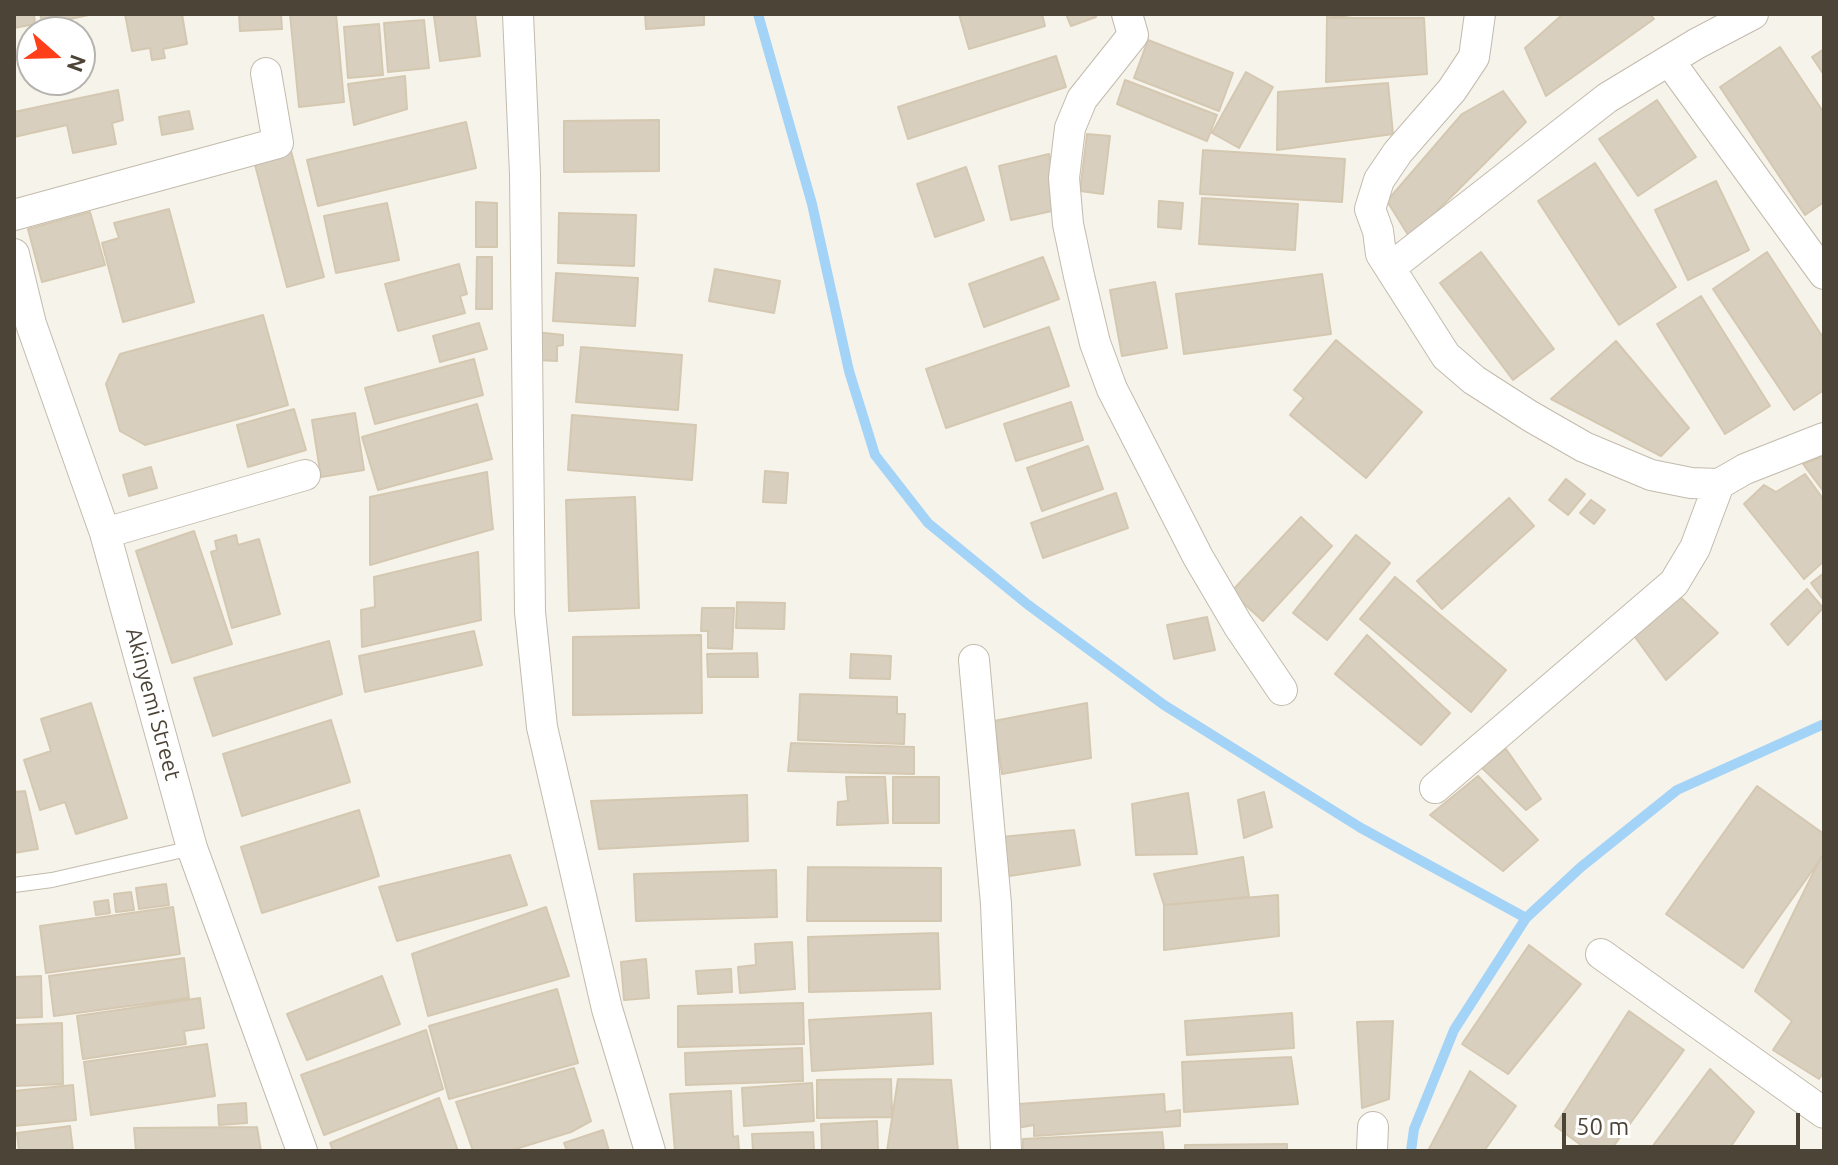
<!DOCTYPE html>
<style>
body{margin:0}
#map{position:relative;width:1838px;height:1165px;overflow:hidden;background:#f6f3eb;font-family:Ubuntu,sans-serif}
canvas{display:block}
.frame{position:absolute;inset:0;border:16px solid #4c4437;pointer-events:none}
.north{position:absolute;left:16px;top:16px;width:80px;height:80px;box-sizing:border-box;background:#fff;border:2px solid #b7b4af;border-radius:50%;rotate:110deg;font-size:22px;font-weight:700;line-height:32px;text-align:center;color:#4c4437}
.north::after{content:'';display:block;margin:auto;width:28px;height:36px;background:#ff3f19;clip-path:polygon(50% 0,100% 100%,50% 72%,0 100%)}
.scale{position:absolute;left:1562px;top:1113px;width:238px;height:36px;box-sizing:border-box;border:4px solid #4c4437;border-top:0;padding-left:10px;font-size:24px;line-height:28px;white-space:nowrap;color:#4c4437;-webkit-text-stroke:6px #fff;paint-order:stroke}
</style>
<div id="map">
<canvas width="1838" height="1165"></canvas>
<div class="frame"></div>
<div class="north">N</div>
<div class="scale">50 m</div>
</div>
<script>
const ctx = document.querySelector('canvas').getContext('2d');
ctx.lineJoin = 'round';
const shape = rows => new Path2D(rows.map(r => 'M' + r).join(''));
function stroke(path, color, width, dash) { ctx.strokeStyle = color; ctx.lineWidth = width; ctx.lineCap = dash ? 'butt' : 'round'; ctx.setLineDash(dash || []); ctx.stroke(path); }
function fill(path, color) { ctx.fillStyle = color; ctx.fill(path, 'evenodd'); }
function label(font, color, halo, rows, align = 'center') {
  ctx.font = font + ' Ubuntu,sans-serif'; ctx.lineWidth = 7; ctx.setLineDash([]); ctx.textBaseline = 'middle'; ctx.strokeStyle = halo; ctx.fillStyle = color; for (const [text, x, y, turn = 0] of rows) {
    ctx.save(); ctx.translate(x, y); ctx.rotate((+turn || 0) * Math.PI / 180); ctx.textAlign = isNaN(turn) ? turn : align; if (halo) ctx.strokeText(text, 0, 0); ctx.fillText(text, 0, 0); ctx.restore();
  }
}
stroke(shape([
 [758,14,812,204,849,371,875,455,928,523,1027,604,1164,705,1361,828,1526,918],
 [1411,1151,1414,1129,1454,1030,1526,918,1581,867,1677,790,1824,724]
]), '#a3d3f7', 10);
const building = shape([
 [14,14,34,14,35,24,14,28,14,14],
 [40,14,93,14,43,25,40,14],
 [125,14,182,14,187,44,163,49,165,58,152,60,150,48,132,51,125,14],
 [239,14,281,14,282,29,240,31,239,14],
 [290,14,336,14,344,102,299,107,290,14],
 [449,14,475,14,480,56,440,61,434,16,449,14],
 [645,14,704,14,704,25,646,29,645,14],
 [959,14,1042,14,1045,26,969,49,959,14],
 [1066,14,1095,14,1096,17,1071,26,1066,14],
 [1327,14,1361,14,1327,18,1327,14],
 [1563,14,1650,14,1654,19,1546,96,1525,48,1563,14],
 [1327,18,1424,18,1427,74,1326,82,1327,18],
 [424,20,429,68,388,72,384,23,424,20],
 [379,24,383,75,348,78,344,27,379,24],
 [1148,40,1233,73,1219,111,1134,78,1148,40],
 [1780,47,1824,113,1824,202,1805,215,1720,87,1780,47],
 [1824,49,1824,75,1812,57,1824,49],
 [1056,56,1066,87,908,139,898,107,1056,56],
 [1246,72,1273,87,1239,148,1212,133,1246,72],
 [405,76,407,109,354,125,348,84,405,76],
 [1125,80,1217,115,1207,141,1117,104,1125,80],
 [1388,83,1393,134,1277,150,1278,92,1388,83],
 [118,90,123,120,112,123,116,144,73,153,67,125,14,137,14,112,118,90],
 [1503,91,1526,122,1410,238,1387,201,1462,114,1503,91],
 [1657,100,1696,157,1638,196,1599,139,1657,100],
 [189,111,193,129,162,135,159,117,189,111],
 [659,120,659,171,564,172,564,121,659,120],
 [466,122,476,168,318,206,307,160,466,122],
 [1087,134,1110,136,1103,194,1080,191,1087,134],
 [1203,150,1345,159,1342,202,1200,194,1203,150],
 [291,151,324,277,287,287,254,161,291,151],
 [1049,154,1061,209,1011,220,999,166,1049,154],
 [1595,163,1676,287,1619,325,1538,201,1595,163],
 [966,167,984,220,935,237,917,184,966,167],
 [1716,181,1749,250,1688,280,1655,210,1716,181],
 [1202,198,1298,204,1295,250,1199,244,1202,198],
 [1159,201,1183,203,1181,229,1158,227,1159,201],
 [476,202,497,203,497,247,476,247,476,202],
 [387,203,399,260,336,273,324,216,387,203],
 [169,209,194,302,123,322,102,243,119,238,114,223,169,209],
 [90,212,105,265,42,282,28,229,90,212],
 [559,213,636,215,634,266,558,263,559,213],
 [1481,252,1554,349,1513,380,1440,283,1481,252],
 [1767,252,1824,339,1824,390,1794,410,1713,289,1767,252],
 [477,257,492,257,492,309,476,309,477,257],
 [1043,257,1059,299,984,327,969,284,1043,257],
 [459,264,467,294,460,296,465,313,398,331,385,284,459,264],
 [715,269,780,281,774,313,709,301,715,269],
 [556,273,638,278,635,326,553,321,556,273],
 [1322,274,1331,334,1184,354,1176,294,1322,274],
 [1155,282,1167,348,1122,356,1110,290,1155,282],
 [1701,296,1770,406,1725,434,1657,324,1701,296],
 [263,315,288,405,145,445,120,431,106,384,120,354,263,315],
 [479,323,487,349,440,362,433,336,479,323],
 [1049,327,1069,386,946,428,926,369,1049,327],
 [536,332,563,335,563,345,557,346,557,361,535,360,536,332],
 [1336,340,1422,412,1366,478,1290,415,1304,398,1294,390,1336,340],
 [1616,341,1689,428,1661,456,1551,399,1616,341],
 [581,347,682,355,678,410,576,402,581,347],
 [474,359,483,395,375,424,365,388,474,359],
 [1071,402,1083,440,1016,461,1004,424,1071,402],
 [477,404,492,459,378,490,362,437,477,404],
 [294,409,306,450,248,467,237,425,294,409],
 [355,413,364,470,321,477,312,420,355,413],
 [572,415,696,425,692,480,568,470,572,415],
 [1088,446,1103,489,1042,511,1027,468,1088,446],
 [1824,456,1824,492,1803,464,1824,456],
 [151,467,157,488,129,496,123,475,151,467],
 [765,471,788,473,786,503,763,502,765,471],
 [487,472,493,529,370,565,370,497,487,472],
 [1805,474,1824,500,1824,561,1804,579,1744,504,1764,485,1776,492,1805,474],
 [1566,479,1585,494,1568,515,1549,500,1566,479],
 [1116,493,1128,528,1043,558,1031,523,1116,493],
 [635,497,639,608,569,611,566,500,635,497],
 [1509,498,1534,526,1442,609,1417,581,1509,498],
 [1591,500,1605,510,1594,524,1580,513,1591,500],
 [1301,517,1332,546,1263,621,1231,592,1301,517],
 [194,531,232,644,172,663,136,551,194,531],
 [236,535,238,545,259,539,280,614,232,628,211,552,217,550,215,541,236,535],
 [1356,535,1390,563,1327,640,1293,613,1356,535],
 [478,552,481,620,362,647,361,610,375,607,374,577,478,552],
 [1824,573,1824,601,1811,583,1824,573],
 [1395,577,1506,670,1471,712,1360,619,1395,577],
 [1807,589,1823,608,1788,645,1771,624,1807,589],
 [1675,592,1718,633,1666,680,1630,630,1675,592],
 [737,602,785,603,784,629,736,628,737,602],
 [702,608,734,608,732,649,708,648,708,631,701,631,702,608],
 [1207,617,1215,650,1174,659,1167,625,1207,617],
 [474,631,482,665,365,692,359,656,474,631],
 [701,635,702,713,573,715,573,637,701,635],
 [1367,635,1450,713,1421,745,1335,674,1367,635],
 [329,641,342,694,213,736,194,678,329,641],
 [757,653,758,677,708,677,707,654,757,653],
 [851,654,891,656,890,679,850,678,851,654],
 [800,694,897,697,897,714,905,714,904,744,798,740,800,694],
 [91,703,127,818,76,834,65,802,40,810,24,760,51,751,41,719,91,703],
 [1087,703,1091,758,1002,774,994,721,1087,703],
 [331,720,350,782,242,816,223,754,331,720],
 [791,743,914,747,914,774,788,771,791,743],
 [1506,749,1541,799,1526,810,1481,767,1506,749],
 [1478,776,1538,840,1503,871,1430,815,1478,776],
 [846,777,885,777,888,823,837,825,838,802,848,801,846,777],
 [893,777,939,777,939,823,893,823,893,777],
 [1757,786,1824,834,1824,854,1743,968,1666,914,1757,786],
 [25,791,38,849,14,853,14,792,25,791],
 [1264,792,1272,827,1244,838,1238,800,1264,792],
 [1188,793,1197,854,1136,855,1132,804,1188,793],
 [747,795,748,841,599,849,591,801,747,795],
 [359,810,379,876,262,913,241,847,359,810],
 [1074,830,1080,865,1003,877,1001,837,1074,830],
 [510,855,527,905,397,941,379,887,510,855],
 [1243,857,1249,897,1164,905,1154,874,1243,857],
 [1821,857,1824,859,1824,1072,1819,1079,1773,1050,1792,1021,1755,991,1821,857],
 [808,867,941,868,941,921,807,921,808,867],
 [776,870,777,917,636,921,634,874,776,870],
 [166,884,169,905,139,909,136,888,166,884],
 [131,892,134,910,116,912,114,894,131,892],
 [1278,895,1279,936,1164,950,1164,905,1278,895],
 [108,900,110,913,96,915,94,902,108,900],
 [173,907,180,954,46,973,40,926,173,907],
 [546,907,569,976,428,1016,412,954,546,907],
 [938,933,940,989,809,992,808,937,938,933],
 [792,942,795,989,740,993,738,967,756,965,755,944,792,942],
 [1529,945,1581,984,1508,1074,1462,1044,1529,945],
 [184,958,189,998,54,1016,49,976,184,958],
 [646,959,649,998,624,1000,621,962,646,959],
 [731,969,732,992,698,994,696,971,731,969],
 [41,976,42,1017,14,1018,14,977,41,976],
 [382,976,400,1024,307,1060,287,1014,382,976],
 [557,989,578,1063,449,1099,429,1026,557,989],
 [200,998,204,1028,184,1031,186,1044,83,1059,77,1016,200,998],
 [803,1003,804,1044,678,1047,678,1006,803,1003],
 [1629,1011,1684,1050,1610,1151,1589,1151,1555,1126,1629,1011],
 [931,1013,933,1064,812,1071,809,1020,931,1013],
 [1292,1013,1294,1048,1187,1055,1185,1021,1292,1013],
 [1393,1021,1389,1099,1362,1108,1357,1022,1393,1021],
 [62,1023,63,1084,14,1086,14,1025,62,1023],
 [426,1030,443,1089,324,1135,301,1075,426,1030],
 [207,1044,215,1096,91,1115,84,1062,207,1044],
 [802,1048,803,1081,686,1085,685,1053,802,1048],
 [1291,1057,1298,1104,1184,1112,1182,1062,1291,1057],
 [574,1068,591,1121,571,1132,509,1151,473,1151,456,1102,574,1068],
 [1710,1069,1754,1112,1728,1151,1649,1151,1710,1069],
 [1470,1071,1516,1106,1484,1151,1428,1151,1470,1071],
 [891,1079,892,1117,817,1118,817,1080,891,1079],
 [898,1079,951,1080,958,1151,887,1151,898,1079],
 [812,1083,814,1121,744,1126,742,1088,812,1083],
 [73,1085,76,1120,14,1126,14,1091,73,1085],
 [731,1091,733,1137,738,1136,739,1151,675,1151,670,1094,731,1091],
 [1164,1094,1165,1112,1180,1110,1180,1126,1034,1136,1034,1125,1017,1128,1018,1104,1164,1094],
 [439,1098,458,1151,333,1151,330,1143,439,1098],
 [246,1103,247,1123,219,1125,218,1105,246,1103],
 [877,1121,878,1151,822,1151,821,1124,877,1121],
 [70,1126,73,1151,19,1151,17,1133,70,1126],
 [257,1127,261,1151,136,1151,134,1128,257,1127],
 [603,1130,609,1151,567,1151,564,1143,603,1130],
 [813,1132,814,1151,753,1151,752,1134,813,1132],
 [1162,1132,1164,1151,1023,1151,1023,1139,1162,1132],
 [1287,1144,1287,1151,1185,1151,1185,1145,1287,1144]
]);
fill(building, '#d9cfbf');
stroke(building, '#d5c8b1', 2);
const lane = shape([
 [14,885,52,880,192,848]
]);
const street = shape([
 [518,14,525,174,530,612,542,727,607,1009,650,1151],
 [1127,14,1133,35,1082,99,1070,128,1064,178,1068,224,1079,276,1095,343,1112,389,1198,557,1238,625,1282,690],
 [1480,14,1474,57,1452,90,1398,152,1379,180,1370,209,1378,231,1381,254,1446,356,1474,380,1530,416,1584,447,1651,475,1691,483,1719,484,1745,469,1824,438],
 [1670,62,1824,274],
 [14,215,278,143,266,73],
 [14,254,31,324,105,533,192,848,302,1151],
 [1391,267,1607,98,1696,44,1753,14],
 [105,533,305,475],
 [974,660,996,904,1006,1151],
 [1435,788,1674,583,1695,548,1719,484],
 [1601,954,1824,1113],
 [1372,1151,1373,1127]
]);
stroke(lane, '#c3bbac', 16);
stroke(street, '#c3bbac', 32);
stroke(lane, '#fff', 14);
stroke(street, '#fff', 30);
label('22px', '#4c4437', '#fff', [
 ["Akinyemi Street",153,704,75]
]);
</script>
